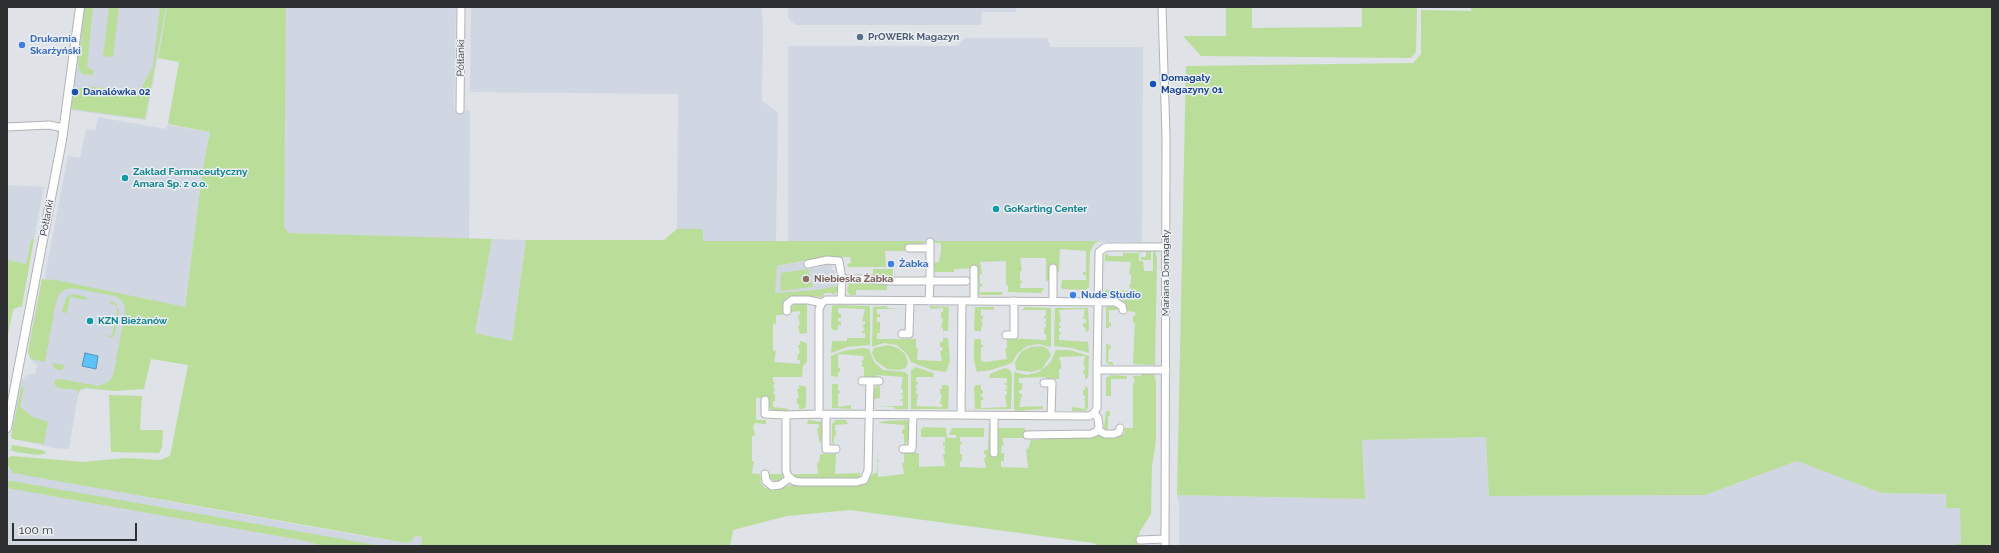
<!DOCTYPE html>
<meta charset="utf-8">
<style>
body{margin:0}
#map{position:relative;width:1999px;height:553px;overflow:hidden;background:#dfe2e6;font-family:Raleway,sans-serif}
canvas{display:block}
.frame{position:absolute;inset:0;border:8px solid #2e2f31;pointer-events:none}
.scale{position:absolute;left:12px;top:523px;width:125px;height:18px;box-sizing:border-box;border:2px solid #2e2f31;border-top:0;padding-left:5px;font-size:12px;line-height:14px;white-space:nowrap;color:#2e2f31;-webkit-text-stroke:3px #eceff4;paint-order:stroke}
</style>
<div id="map">
<canvas width="1999" height="553"></canvas>
<div class="frame"></div>
<div class="scale">100 m</div>
</div>
<script>
const ctx = document.querySelector('canvas').getContext('2d');
ctx.lineJoin = 'round';
function fill(path, color) { ctx.fillStyle = color; ctx.fill(path, 'evenodd'); }
const shape = rows => new Path2D(rows.map(r => 'M' + r).join(''));
function stroke(path, color, width, dash) { ctx.strokeStyle = color; ctx.lineWidth = width; ctx.lineCap = dash ? 'butt' : 'round'; ctx.setLineDash(dash || []); ctx.stroke(path); }
function label(font, color, halo, rows, align = 'center') {
  ctx.font = font + ' Raleway,sans-serif'; ctx.lineWidth = 3; ctx.setLineDash([]); ctx.textBaseline = 'middle'; ctx.strokeStyle = halo; ctx.fillStyle = color; for (const [text, x, y, turn = 0] of rows) {
    ctx.save(); ctx.translate(x, y); ctx.rotate((+turn || 0) * Math.PI / 180); ctx.textAlign = isNaN(turn) ? turn : align; if (halo) ctx.strokeText(text, 0, 0); ctx.fillText(text, 0, 0); ctx.restore();
  }
}
fill(shape([
 [84,7,167,7,146,120,69,110],
 [286,7,456,7,454,110,470,110,469,239,289,233,283,226],
 [471,7,762,7,763,30,762,101,778,112,776,241,703,241,702,229,677,229,678,94,470,92],
 [788,7,1015,7,1016,12,982,12,981,25,796,25,792,22,788,18],
 [965,38,1047,38,1051,47,1143,47,1142,242,788,241,788,46,958,46],
 [98,117,166,129,167,125,210,132,203,167,185,307,115,391,86,388,80,390,78,395,69,449,55,448,13,439,11,437,21,381,27,375,35,374,37,364,32,361,29,356,29,343,42,279,44,280,68,156,80,158,86,129,95,130],
 [7,185,44,187,34,239,31,239,26,263,22,306,13,309,7,339],
 [492,239,526,240,512,341,475,333],
 [807,261,808,269,821,267,821,265,831,264,832,270,834,270,837,286,816,290,774,293,777,266],
 [1486,437,1490,496,1705,495,1797,461,1881,493,1992,494,1992,546,1179,546,1179,503,1177,495,1365,499,1362,440],
 [8,468,9,470,172,502,351,534,406,543,412,541,415,536,422,537,421,546,7,546]
]), '#d0d7e2');
fill(shape([
 [85,7,93,7,87,67,93,70,93,75,82,74,78,67,80,42,83,41,81,37],
 [109,7,119,7,113,57,103,56],
 [160,7,166,7,145,119,71,109,74,93,80,88,94,87,139,92,153,67],
 [167,7,286,7,284,227,289,233,492,239,475,333,512,341,526,240,664,240,677,229,703,229,703,241,927,241,921,244,908,244,908,251,885,251,886,267,848,267,847,264,851,263,850,257,825,257,777,266,775,293,816,290,837,286,837,291,834,295,831,293,825,293,822,297,809,296,788,297,783,302,783,315,776,315,776,324,773,324,773,350,776,351,774,362,800,364,800,360,797,360,798,354,800,353,798,345,800,345,800,341,807,343,807,362,803,366,802,377,773,377,773,382,775,382,773,388,775,389,773,394,775,394,775,401,773,401,773,407,789,409,786,412,773,411,769,408,768,401,763,398,756,398,756,420,766,420,766,424,755,423,753,426,755,436,752,436,752,461,754,461,752,473,760,474,761,484,764,487,772,491,794,484,863,484,874,473,877,473,878,453,878,460,880,460,878,462,878,477,904,474,902,463,904,463,904,453,919,453,919,467,945,466,943,454,945,454,945,451,943,449,945,449,945,445,943,445,943,442,945,442,945,437,921,437,921,429,924,427,946,428,947,438,956,438,956,435,949,435,952,428,984,428,984,437,960,437,960,442,962,442,962,444,960,445,960,454,962,454,962,461,960,461,960,467,986,468,984,458,986,457,986,454,984,454,984,451,988,449,989,426,991,424,997,453,998,428,1023,428,1026,430,1026,438,1002,438,1004,445,1002,445,1001,453,1004,453,1004,461,1001,461,1001,467,1028,468,1026,449,1028,449,1031,440,1097,435,1120,436,1124,434,1125,428,1133,428,1133,384,1135,382,1133,376,1141,376,1141,373,1154,373,1156,381,1156,441,1152,466,1151,514,1139,533,1140,546,1099,546,1093,543,850,510,787,516,733,530,730,546,421,546,422,537,415,536,412,541,406,543,13,473,7,465,7,458,12,456,83,462,126,458,160,460,170,456,188,365,151,359,144,389,115,391,86,388,80,390,78,395,78,390,58,388,54,384,55,380,60,379,99,386,109,381,113,376,125,311,124,304,121,300,115,296,72,288,64,290,58,296,54,312,53,312,54,314,49,339,47,341,49,341,45,362,31,359,28,352,42,279,56,280,185,307,203,167,210,132,168,124,179,62,158,58],
 [1226,7,1252,7,1252,28,1362,27,1362,7,1417,7,1416,52,1411,58,1201,56,1183,36,1226,36],
 [1470,7,1992,7,1992,546,1955,546,1956,544,1961,543,1960,508,1946,508,1946,494,1881,493,1797,461,1705,495,1489,496,1486,437,1362,440,1365,499,1177,495,1186,66,1413,63,1421,54,1421,10,1472,11],
 [31,239,34,239,22,306,13,309,7,339,7,260,26,264],
 [933,241,1099,241,1094,244,1090,252,1089,287,1086,290,1063,289,1061,287,1062,280,1086,280,1086,275,1083,275,1083,272,1086,272,1086,251,1060,249,1059,272,1056,272,1056,267,1049,267,1049,281,1046,281,1046,258,1020,258,1022,271,1020,271,1020,280,1022,281,1022,283,1020,283,1020,288,1044,288,1041,293,1008,292,1008,285,1006,285,1006,261,980,262,982,274,980,275,980,284,982,284,982,286,980,287,980,292,1003,292,1001,295,979,295,978,268,954,269,954,272,933,272,933,263,939,262,941,250,941,243,933,243],
 [1141,250,1151,250,1151,260,1141,260,1141,257,1146,257,1146,251,1139,253,1139,261,1143,261,1144,271,1153,271,1153,250,1155,251,1157,258,1155,365,1133,364,1135,323,1133,323,1133,316,1136,315,1135,312,1127,311,1126,304,1122,299,1105,298,1105,290,1131,291,1129,284,1131,284,1131,274,1129,274,1131,262,1105,261,1104,283,1105,255,1108,253,1108,256,1123,256,1123,253,1138,253],
 [808,269,813,287,780,291,781,273],
 [873,269,893,269,893,277,873,275],
 [849,283,887,284,887,290,856,290,856,295,850,295,847,291],
 [73,294,87,297,87,300,70,297,67,313,62,312,66,298],
 [111,301,117,304,119,311,115,334,111,338,104,335,112,336,118,306,110,304],
 [807,303,807,333,800,334,798,325,800,325,798,315,800,315,800,311,791,312,791,307,795,304],
 [833,305,870,306,870,345,847,347,831,353,832,341,847,341,847,338,865,338,865,333,862,333,862,331,865,330,862,325,865,324,865,321,862,321,865,309,838,308,838,313,841,314,841,318,838,318,838,321,841,322,841,325,838,325,838,330,833,330,831,328,832,307],
 [886,306,888,308,902,309,877,309,877,314,880,314,880,317,877,317,877,322,880,322,880,333,877,333,877,339,916,339,916,348,918,348,917,360,937,361,942,361,940,351,942,351,943,347,940,347,940,342,943,342,943,338,948,338,950,361,946,372,932,370,911,362,907,354,897,345,884,343,872,347,873,307],
 [930,306,949,307,948,331,943,331,943,328,941,327,943,319,941,318,941,312,943,312,943,308,930,309],
 [1106,306,1115,306,1118,310,1109,310,1109,323,1111,323,1111,326,1109,326,1109,328,1106,328],
 [975,307,994,307,994,310,981,309,981,316,983,316,983,319,981,319,983,326,981,326,981,331,975,331,974,329],
 [1025,307,1051,308,1051,346,1050,347,1039,344,1027,346,1017,354,1012,363,991,370,977,372,974,361,974,341,975,339,981,339,981,345,983,345,983,347,981,348,981,361,986,362,1007,359,1005,349,1007,348,1007,338,1046,340,1046,334,1044,334,1044,328,1046,327,1046,324,1044,324,1046,321,1046,318,1044,318,1044,316,1046,315,1046,310,1022,310],
 [1055,308,1088,308,1089,330,1087,332,1086,332,1085,327,1083,327,1083,323,1086,323,1086,319,1083,319,1085,309,1059,310,1061,322,1059,322,1059,326,1061,326,1061,328,1059,328,1059,332,1061,332,1061,334,1059,335,1059,340,1088,342,1089,353,1072,348,1054,346],
 [1106,343,1111,346,1111,348,1109,349,1108,362,1113,362,1113,365,1108,364,1106,362],
 [888,345,898,348,905,354,908,362,906,368,899,370,887,369,876,361,872,353,874,348],
 [1042,346,1048,349,1051,355,1042,369,1031,372,1016,370,1015,362,1021,352,1030,347],
 [862,348,869,349,874,362,883,370,905,372,908,375,908,409,895,409,894,407,879,406,903,406,903,401,901,401,901,399,903,399,903,395,901,395,901,393,903,393,903,389,901,389,903,377,877,375,877,377,864,377,864,367,862,367,862,361,864,359,863,356,838,354,838,368,840,368,840,372,838,372,838,377,831,376,831,356,843,351],
 [1056,350,1070,350,1089,356,1088,378,1085,379,1085,374,1083,373,1083,370,1085,370,1085,366,1083,366,1085,356,1060,357,1059,359,1061,362,1061,369,1059,369,1059,379,1046,379,1046,377,1019,378,1019,383,1022,383,1022,390,1019,390,1019,393,1022,394,1019,407,1043,406,1043,409,1016,411,1014,409,1014,372,1027,375,1039,372,1050,363],
 [52,363,65,365,62,370,58,370,54,368],
 [916,367,933,373,934,377,916,377,916,382,918,382,918,384,916,385,916,388,918,390,916,390,916,394,918,394,916,406,942,407,942,404,940,404,942,394,940,394,940,389,942,389,942,385,947,385,949,387,948,409,911,409,911,370],
 [1005,368,1010,370,1012,375,1011,409,975,409,974,387,976,385,981,385,981,390,983,390,983,394,980,394,981,396,983,397,983,400,981,400,981,408,1007,407,1005,395,1007,395,1007,391,1005,391,1005,389,1007,389,1007,385,1005,385,1005,383,1007,383,1007,378,989,378,990,374],
 [1111,375,1127,376,1127,379,1111,379,1111,396,1106,396,1106,378],
 [832,384,838,384,838,391,840,391,840,393,838,393,838,407,851,405,851,409,832,408],
 [799,385,806,387,806,406,804,409,799,409,799,404,797,404,797,398,799,398,797,389,799,389],
 [24,386,20,407,33,417,48,422,44,444,13,439,11,437,21,388],
 [877,386,880,386,880,398,874,399,874,389],
 [1085,386,1088,388,1088,408,1085,411,1072,411,1072,407,1085,409,1085,401,1083,399,1085,399,1085,395,1083,395,1083,390,1085,390],
 [109,395,142,396,140,430,163,430,162,447,159,453,111,452],
 [1106,411,1110,411,1110,416,1108,416,1108,430,1115,431,1106,431,1104,427],
 [808,420,822,422,822,440,820,444,817,429,820,426,817,424,807,424],
 [836,420,846,420,848,424,835,425,836,436,834,436,834,445,832,442,832,424],
 [907,420,909,424,909,440,904,445,904,434,902,434,902,430,905,428,904,425,879,423,884,421],
 [12,445,42,450,47,453,38,455,16,452,11,450],
 [820,454,836,454,835,474,860,473,861,477,856,479,799,478,793,476,795,474,818,474,817,463,819,462],
 [768,474,783,474,783,476,780,481,776,482,770,478],
 [7,481,12,481,382,546,323,546,306,541,7,488]
]), '#bbdd9a');
const water = shape([
 [85,353,98,356,96,369,82,366,85,353]
]);
fill(water, '#5cc2f7');
stroke(water, '#4e96bc', 1);
const minor = shape([
 [1162,7,1166,136,1165,546],
 [460,110,461,7],
 [7,127,49,125,63,128],
 [930,242,930,281,966,281],
 [909,248,930,248],
 [808,264,827,260,839,261,842,279],
 [841,300,842,279,870,279,889,281,930,281,929,301],
 [974,301,974,269],
 [1053,302,1053,268],
 [1123,310,1122,306,1115,302,826,300,822,303,819,309,819,414,1089,416,1094,413,1097,408,1097,370,1166,370],
 [787,311,787,304,792,300,808,300,822,303],
 [902,334,909,334,910,301],
 [1006,335,1014,335,1014,301],
 [1097,370,1099,252,1104,248,1108,247,1166,247],
 [870,381,879,381],
 [1044,383,1052,383,1051,416],
 [765,400,765,414,786,415],
 [819,414,786,415,786,471,788,476,794,481,800,482,857,482,864,480,868,471,870,381,862,381],
 [826,414,826,449,836,449],
 [961,415,962,301],
 [1098,430,1105,434,1114,434,1119,432,1120,428],
 [1027,435,1091,434,1096,432,1099,427,1098,418,1094,413],
 [903,449,912,449,913,415],
 [994,453,994,416],
 [765,474,766,481,772,486,780,485,790,478],
 [1140,540,1165,539]
]);
const tertiary = shape([
 [7,428,62,140,80,7]
]);
stroke(minor, '#b1b3b8', 9);
stroke(tertiary, '#b1b3b8', 10);
stroke(minor, '#fff', 7);
stroke(tertiary, '#fff', 8);
for (const [x, y, r, color] of [
 [860,37,4,"#5c6f8a"],
 [22,45,4,"#3f7fe0"],
 [1153,84,4,"#1a4fb4"],
 [75,92,4,"#1a4fb4"],
 [125,178,4,"#0f9aa8"],
 [996,209,4,"#0f9aa8"],
 [891,264,4,"#3f7fe0"],
 [806,279,4,"#8d6e63"],
 [1073,295,4,"#3f7fe0"],
 [90,321,4,"#0f9aa8"]
]) { const dot = new Path2D(); dot.arc(x, y, r, 0, 2 * Math.PI); ctx.fillStyle = color; ctx.fill(dot); stroke(dot, '#eceff4', 1.5); }
label('bold 10px', '#4e5e75', '#eceff4', [
 ["PrOWERk Magazyn",868,37]
], 'left');
label('bold 10px', '#366cbe', '#eceff4', [
 ["Drukarnia",30,39],
 ["Skarżyński",30,51],
 ["Żabka",899,264],
 ["Nude Studio",1081,295]
], 'left');
label('10px', '#2e2f31', '#eceff4', [
 ["Półłanki",461,58,-89],
 ["Półłanki",47,218,-79],
 ["Mariana Domagały",1166,273,-90]
]);
label('bold 10px', '#164399', '#eceff4', [
 ["Domagały",1161,78],
 ["Magazyny 01",1161,90],
 ["Danalówka 02",83,92]
], 'left');
label('bold 10px', '#0d838f', '#eceff4', [
 ["Zakład Farmaceutyczny",133,172],
 ["Amara Sp. z o.o.",133,184],
 ["GoKarting Center",1004,209],
 ["KZN Bieżanów",98,321]
], 'left');
label('bold 10px', '#785e54', '#eceff4', [
 ["Niebieska Żabka",814,279]
], 'left');
</script>
